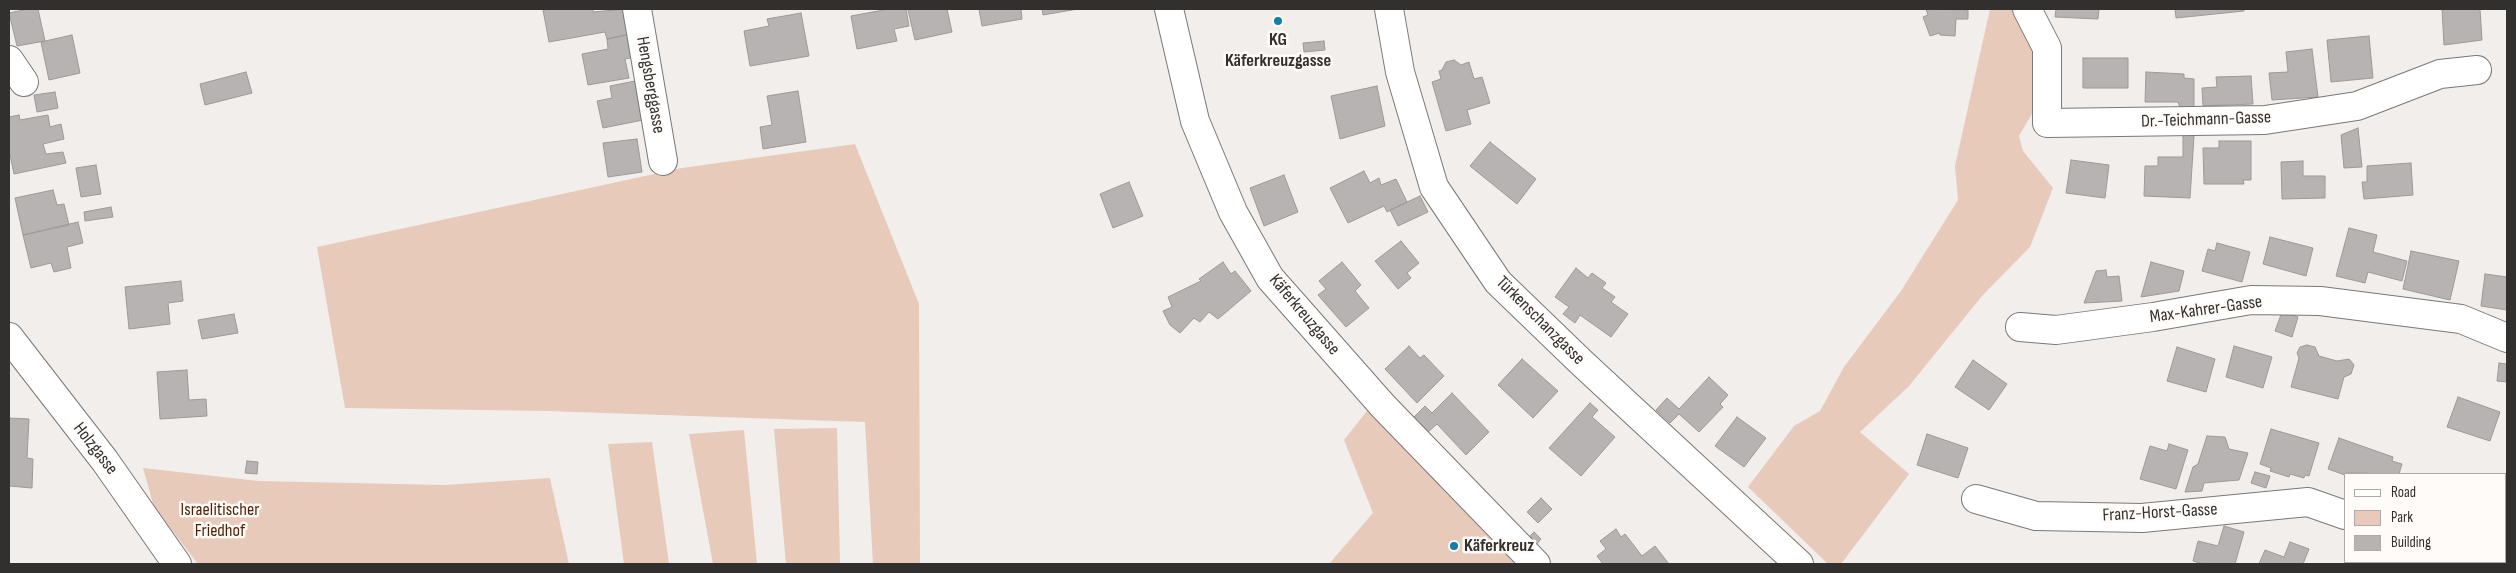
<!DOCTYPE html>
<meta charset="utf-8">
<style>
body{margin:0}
#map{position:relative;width:2516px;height:573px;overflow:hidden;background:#f1eeec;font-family:"Sofia Sans Condensed",sans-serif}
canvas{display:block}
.frame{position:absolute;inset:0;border:10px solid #31302f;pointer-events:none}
.legend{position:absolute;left:2344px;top:473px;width:162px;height:90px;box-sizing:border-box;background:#fffbf9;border:1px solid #adaaa8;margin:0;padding:6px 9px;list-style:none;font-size:15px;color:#31302f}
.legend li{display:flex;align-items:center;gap:10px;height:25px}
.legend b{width:25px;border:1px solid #adaaa8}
</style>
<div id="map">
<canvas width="2516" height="573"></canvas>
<div class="frame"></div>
<ul class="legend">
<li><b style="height:6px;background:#fff"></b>Road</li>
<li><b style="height:14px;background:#e8caba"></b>Park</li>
<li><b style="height:14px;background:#b6b3b2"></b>Building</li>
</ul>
</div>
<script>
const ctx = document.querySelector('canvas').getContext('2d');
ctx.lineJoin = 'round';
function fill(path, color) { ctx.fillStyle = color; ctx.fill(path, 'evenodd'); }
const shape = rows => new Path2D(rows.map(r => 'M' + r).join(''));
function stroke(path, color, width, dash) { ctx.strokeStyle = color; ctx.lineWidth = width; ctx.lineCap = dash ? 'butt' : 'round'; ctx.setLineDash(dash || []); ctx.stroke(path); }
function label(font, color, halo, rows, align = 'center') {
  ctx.font = font + ' "Sofia Sans Condensed",sans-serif'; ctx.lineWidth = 5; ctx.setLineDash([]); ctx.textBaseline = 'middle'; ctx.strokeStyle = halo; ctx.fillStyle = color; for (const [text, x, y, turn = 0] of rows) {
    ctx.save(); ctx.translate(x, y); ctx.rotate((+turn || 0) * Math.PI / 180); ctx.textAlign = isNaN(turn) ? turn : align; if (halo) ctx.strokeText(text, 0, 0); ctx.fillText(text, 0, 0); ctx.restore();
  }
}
fill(shape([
 [1990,9,2042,9,2046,15,2046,90,2019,136,2023,151,2053,188,2030,247,1982,296,1909,386,1860,432,1909,474,1841,564,1828,564,1748,487,1794,426,1820,411,1844,367,1901,291,1958,200,1955,166],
 [855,144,919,304,920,564,873,564,865,422,547,411,345,408,317,247,682,168],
 [1371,406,1522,564,1329,564,1373,513,1344,440],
 [837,428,840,564,786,564,774,429],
 [744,430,757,564,713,564,689,434],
 [652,442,669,564,624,564,608,444],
 [143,468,258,481,445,485,550,478,569,564,198,564,154,507]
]), '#e8caba');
const building = shape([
 [28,9,38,9,45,41,17,46,9,13,28,9],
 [551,9,593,9,593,12,626,9,631,34,607,39,605,32,549,42,543,10,551,9],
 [889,9,906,9,909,26,894,29,897,41,857,49,851,16,889,9],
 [914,9,947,9,952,32,915,40,908,10,914,9],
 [979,9,1021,9,1022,19,982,26,979,9],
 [1042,9,1078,9,1043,15,1042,9],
 [1926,9,1968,10,1968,19,1956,19,1955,36,1940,35,1940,33,1930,36,1923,17,1928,15,1926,9],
 [2056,9,2099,9,2098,19,2055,17,2056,9],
 [2175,9,2244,9,2244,11,2176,18,2175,9],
 [2442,9,2480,9,2482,40,2444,45,2442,9],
 [801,13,809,56,750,66,744,31,769,26,767,19,801,13],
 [631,34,635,57,625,59,629,78,588,85,582,54,608,49,607,39,631,34],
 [72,35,80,73,49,80,41,42,72,35],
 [2369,36,2373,78,2331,82,2327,40,2369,36],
 [1324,41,1325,50,1304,52,1303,43,1324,41],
 [2312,49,2318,97,2272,100,2269,73,2288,72,2286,52,2312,49],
 [2083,58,2128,58,2128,88,2083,88,2083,58],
 [1454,60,1461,65,1469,62,1474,79,1482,77,1490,103,1467,110,1471,124,1446,131,1432,82,1441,79,1439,71,1442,70,1446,62,1454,60],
 [246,72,252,93,205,105,200,84,246,72],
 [2146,72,2184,74,2184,78,2194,79,2194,108,2180,108,2178,102,2145,102,2146,72],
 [2251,76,2253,104,2203,106,2202,88,2217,87,2216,77,2251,76],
 [635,81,643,120,603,128,597,101,612,98,610,86,635,81],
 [1377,86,1385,126,1340,139,1331,96,1377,86],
 [798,91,806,142,763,149,760,127,772,125,767,96,798,91],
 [55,92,58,108,37,112,34,95,55,92],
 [19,115,20,120,48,115,50,127,61,124,64,139,43,144,46,154,63,152,66,163,14,174,9,150,9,117,19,115],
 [2358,128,2362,167,2344,168,2341,135,2358,128],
 [2183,135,2194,136,2190,198,2144,196,2145,166,2158,166,2158,157,2183,157,2183,135],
 [637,139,642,172,608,177,603,143,637,139],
 [2219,141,2251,141,2251,180,2243,180,2244,184,2204,184,2203,148,2219,148,2219,141],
 [1490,142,1536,179,1517,204,1470,166,1490,142],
 [2071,160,2109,165,2105,198,2066,193,2071,160],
 [2303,161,2303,176,2325,176,2325,198,2282,199,2281,162,2303,161],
 [2411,163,2413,195,2364,199,2362,182,2367,182,2367,166,2411,163],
 [96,165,101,194,81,197,76,168,96,165],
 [1364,171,1370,183,1379,178,1381,185,1396,179,1407,202,1387,212,1384,206,1348,223,1330,188,1364,171],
 [1284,175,1298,212,1264,226,1250,188,1284,175],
 [1129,182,1143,216,1113,228,1100,194,1129,182],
 [53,190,57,205,64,204,69,225,23,235,15,198,53,190],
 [1420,196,1428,212,1398,226,1390,210,1420,196],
 [111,207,113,217,85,221,84,212,111,207],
 [78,222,83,243,67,247,71,268,54,272,51,263,31,268,23,235,78,222],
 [2349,228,2377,235,2373,252,2407,261,2402,281,2368,272,2365,283,2336,276,2349,228],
 [2270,237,2313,248,2306,276,2263,264,2270,237],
 [1401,241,1419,263,1407,273,1411,278,1398,289,1375,261,1401,241],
 [2217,243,2250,252,2242,282,2202,271,2208,249,2215,251,2217,243],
 [2411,251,2459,261,2450,300,2403,289,2411,251],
 [1223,262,1231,274,1235,271,1251,291,1218,319,1209,312,1200,322,1194,318,1180,333,1170,325,1163,311,1172,307,1168,297,1201,281,1199,279,1223,262],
 [1342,262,1361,285,1355,291,1369,308,1346,327,1318,295,1326,289,1319,281,1342,262],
 [2151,262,2184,271,2179,291,2141,297,2151,262],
 [1576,268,1588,278,1592,273,1606,283,1602,288,1615,297,1611,302,1628,314,1611,337,1580,315,1575,323,1563,314,1569,307,1555,297,1576,268],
 [2106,270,2107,277,2119,276,2122,301,2084,303,2096,271,2106,270],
 [2485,274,2507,277,2507,310,2481,306,2485,274],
 [181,281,183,301,168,303,170,324,129,329,125,287,181,281],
 [2282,312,2298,317,2292,337,2275,331,2282,312],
 [234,314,238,333,202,339,198,320,234,314],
 [2307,345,2315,347,2319,356,2337,361,2349,359,2354,365,2351,374,2344,377,2338,399,2291,387,2299,358,2297,353,2300,347,2307,345],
 [1409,346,1420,358,1424,355,1444,376,1417,403,1385,369,1409,346],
 [2234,346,2272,357,2263,388,2226,377,2234,346],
 [2177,347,2215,359,2206,392,2167,381,2177,347],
 [1522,359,1558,391,1533,418,1498,385,1522,359],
 [1973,360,2007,384,1989,410,1955,387,1973,360],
 [2499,363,2507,364,2507,382,2497,381,2499,363],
 [187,370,189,400,206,399,207,416,160,419,157,372,187,370],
 [1709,377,1728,395,1720,404,1723,407,1699,432,1679,414,1670,423,1656,410,1667,398,1679,409,1709,377],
 [1452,393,1489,432,1466,455,1437,424,1427,433,1413,418,1425,406,1432,413,1452,393],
 [2458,397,2500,412,2490,441,2447,427,2458,397],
 [1590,403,1598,410,1592,417,1615,437,1581,476,1549,448,1590,403],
 [1737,417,1766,438,1744,467,1715,446,1737,417],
 [9,418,29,419,27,458,33,459,32,488,9,486,9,418],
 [2271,429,2319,443,2309,476,2305,475,2304,478,2290,474,2289,477,2270,471,2271,468,2260,464,2271,429],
 [1927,434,1968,448,1958,478,1917,465,1927,434],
 [2207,436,2225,437,2229,449,2248,453,2239,480,2204,483,2202,491,2185,492,2193,467,2198,464,2207,436],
 [2339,438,2393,457,2392,461,2402,464,2399,474,2348,473,2345,475,2328,469,2339,438],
 [2169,444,2188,450,2176,489,2140,479,2150,446,2167,451,2169,444],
 [247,461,258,462,257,474,245,473,247,461],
 [2255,472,2270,476,2266,488,2251,483,2255,472],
 [1541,498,1552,509,1538,523,1527,512,1541,498],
 [2224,526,2244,532,2235,564,2203,564,2193,561,2198,541,2218,546,2224,526],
 [1616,529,1621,537,1625,534,1642,556,1655,546,1669,564,1603,564,1597,556,1606,549,1600,541,1616,529],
 [1534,532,1541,539,1535,546,1527,539,1534,532],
 [2290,542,2309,549,2303,564,2259,564,2265,550,2284,557,2290,542]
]);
fill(building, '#b6b3b2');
stroke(building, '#9c9997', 1);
const minor = shape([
 [637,9,663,161],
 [1169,9,1195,121,1233,212,1270,278,1383,406,1536,564],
 [1389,9,1400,72,1434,187,1498,282,1582,363,1799,564],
 [2027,9,2047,48,2047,123,2265,120,2357,106,2440,74,2477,70],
 [9,60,24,82],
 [2020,327,2056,330,2153,317,2251,300,2320,301,2461,319,2507,338],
 [9,337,105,461,177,564],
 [1976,499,2036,516,2142,518,2308,502,2345,515],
 [2454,562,2459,564]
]);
stroke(minor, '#7b7876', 30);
stroke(minor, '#fff', 28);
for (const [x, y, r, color] of [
 [1278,21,5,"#1080a8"],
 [1454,546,5,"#1080a8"]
]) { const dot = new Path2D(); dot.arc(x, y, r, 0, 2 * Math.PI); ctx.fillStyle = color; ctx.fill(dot); stroke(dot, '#fffbf9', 2); }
label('bold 18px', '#31302f', '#fffbf9', [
 ["KG",1278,40],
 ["Käferkreuzgasse",1278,61],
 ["Käferkreuz",1464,546,"left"]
]);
label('18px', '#31302f', '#fffbf9', [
 ["Hengsberggasse",650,85,80],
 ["Dr.-Teichmann-Gasse",2206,120,-2],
 ["Max-Kahrer-Gasse",2206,310,-8],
 ["Käferkreuzgasse",1304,315,50],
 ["Türkenschanzgasse",1540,321,45],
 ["Holzgasse",95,449,52],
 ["Franz-Horst-Gasse",2160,513,-3]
]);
label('18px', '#501f00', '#fffbf9', [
 ["Israelitischer",220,510],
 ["Friedhof",220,531]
]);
</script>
